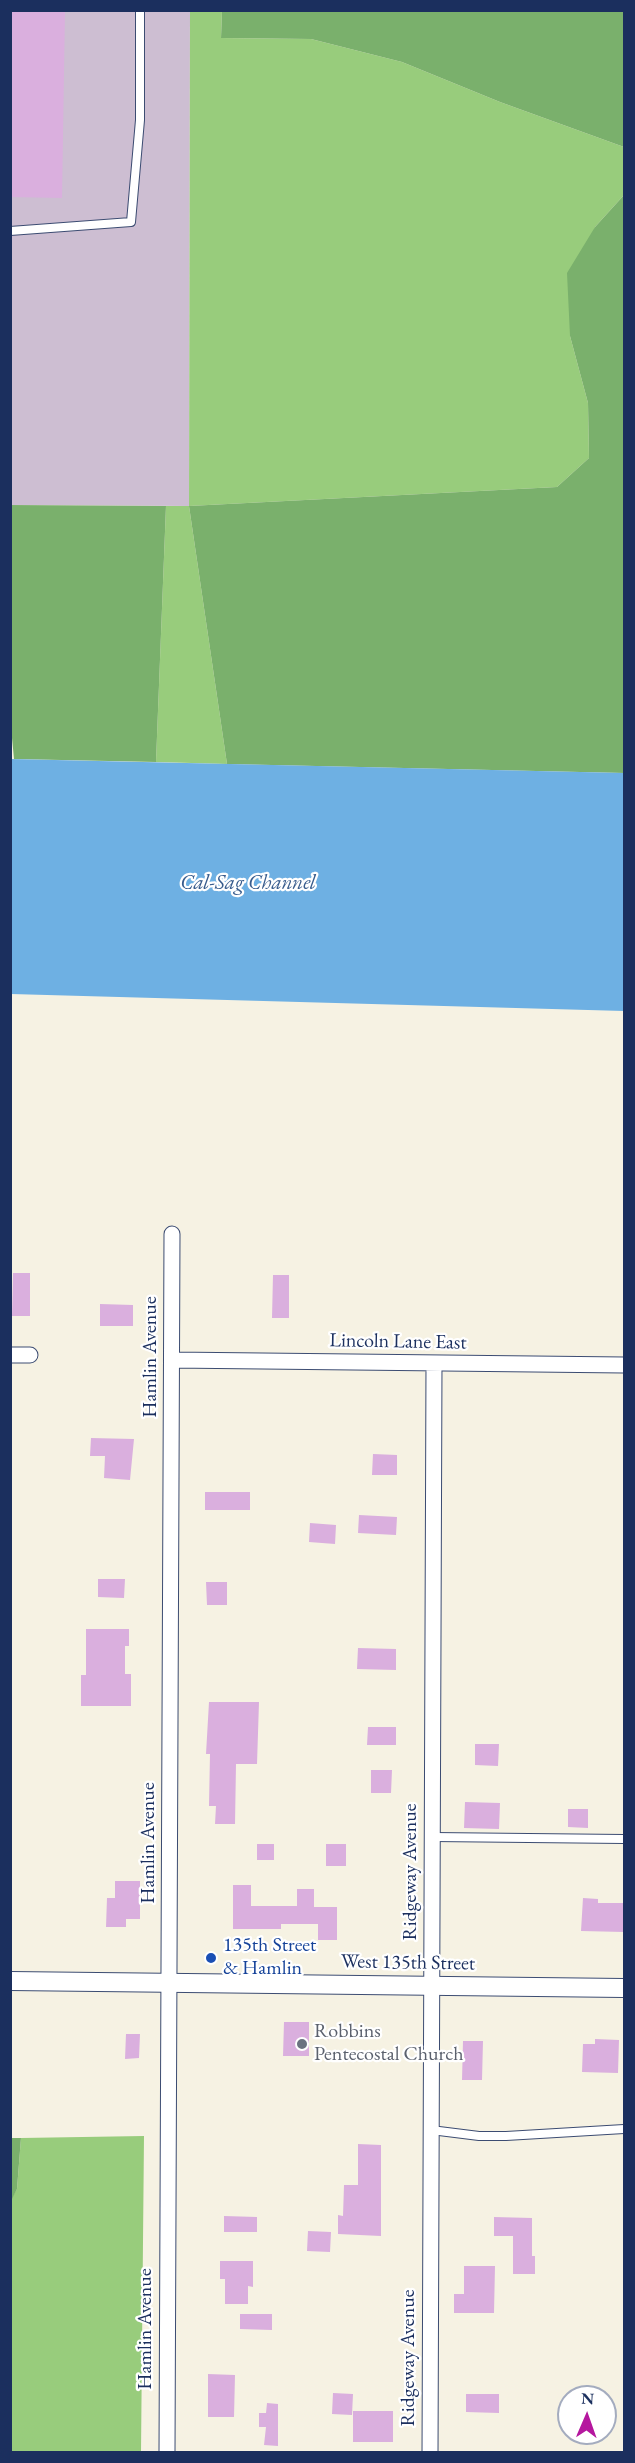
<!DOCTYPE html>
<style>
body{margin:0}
#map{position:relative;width:635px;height:2463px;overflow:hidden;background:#f6f2e3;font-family:"EB Garamond",serif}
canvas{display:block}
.frame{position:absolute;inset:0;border:12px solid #1b2f5e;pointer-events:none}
.north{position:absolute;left:557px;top:2385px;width:60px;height:60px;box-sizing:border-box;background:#fff;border:2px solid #a4acbf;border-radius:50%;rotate:2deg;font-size:16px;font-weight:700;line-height:24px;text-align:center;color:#1b2f5e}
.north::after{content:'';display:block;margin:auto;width:21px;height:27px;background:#b5179e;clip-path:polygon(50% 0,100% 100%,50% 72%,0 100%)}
</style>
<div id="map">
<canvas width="635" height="2463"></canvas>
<div class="frame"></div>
<div class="north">N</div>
</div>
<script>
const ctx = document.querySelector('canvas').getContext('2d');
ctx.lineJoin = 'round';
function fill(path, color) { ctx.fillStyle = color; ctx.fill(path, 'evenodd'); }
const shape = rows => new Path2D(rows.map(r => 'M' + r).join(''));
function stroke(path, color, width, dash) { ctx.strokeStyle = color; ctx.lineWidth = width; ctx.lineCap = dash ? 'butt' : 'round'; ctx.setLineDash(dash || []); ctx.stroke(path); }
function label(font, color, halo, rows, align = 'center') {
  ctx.font = font + ' "EB Garamond",serif'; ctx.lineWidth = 4.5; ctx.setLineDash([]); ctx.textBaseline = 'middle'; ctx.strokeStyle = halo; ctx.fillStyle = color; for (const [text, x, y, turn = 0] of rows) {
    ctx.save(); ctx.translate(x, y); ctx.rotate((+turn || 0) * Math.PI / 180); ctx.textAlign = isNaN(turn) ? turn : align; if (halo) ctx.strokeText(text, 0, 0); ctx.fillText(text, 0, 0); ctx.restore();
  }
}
fill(shape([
 [11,11,190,11,189,506,11,505]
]), '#cdbed2');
fill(shape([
 [190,11,222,11,221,38,311,39,402,62,500,102,624,147,624,195,595,227,570,336,588,403,589,458,557,487,189,506,227,764,156,762,166,506,189,506],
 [144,2136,141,2452,11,2452,10,2201,17,2189,21,2138]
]), '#98cc7c');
fill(shape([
 [222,11,624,11,624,147,500,102,402,62,311,39,221,38],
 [624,195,624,773,227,764,189,506,557,487,589,458,588,403,570,336,567,273,595,227],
 [10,505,166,506,156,762,14,759,10,717],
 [11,2138,21,2138,17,2189,11,2201]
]), '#7ab06c');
fill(shape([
 [11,759,624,773,624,1011,11,994]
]), '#6eb0e3');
fill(shape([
 [10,10,65,10,62,198,10,197],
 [13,1273,30,1273,30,1316,12,1316],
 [273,1275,289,1275,289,1318,272,1318],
 [100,1304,133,1305,133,1326,100,1326],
 [91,1438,134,1439,130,1480,104,1478,105,1456,90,1456],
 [373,1454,397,1455,397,1475,372,1475],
 [205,1492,250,1492,250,1510,205,1510],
 [359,1515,397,1517,396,1535,358,1533],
 [310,1523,336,1525,335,1544,309,1542],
 [98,1579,125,1579,124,1598,98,1597],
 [206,1582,227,1582,227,1605,207,1605],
 [86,1629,129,1629,129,1646,125,1646,125,1674,131,1674,131,1706,81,1706,81,1675,86,1675],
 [358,1648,396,1649,396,1670,357,1669],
 [209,1702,259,1702,257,1764,236,1764,235,1824,215,1824,216,1806,209,1806,210,1754,206,1754],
 [368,1727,396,1727,396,1745,367,1745],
 [475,1744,499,1744,498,1766,475,1765],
 [371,1770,392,1770,391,1793,371,1793],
 [465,1802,500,1803,499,1829,464,1828],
 [568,1809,588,1809,588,1828,568,1827],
 [257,1844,274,1844,274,1860,257,1860],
 [326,1844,346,1844,346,1866,326,1866],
 [115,1881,140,1881,140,1919,126,1919,126,1927,106,1927,107,1898,115,1898],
 [233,1885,251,1885,251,1906,297,1906,297,1889,314,1889,314,1907,337,1907,337,1940,318,1940,318,1924,281,1924,281,1929,233,1929],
 [583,1898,598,1899,598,1903,624,1903,624,1932,581,1931],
 [284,2022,309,2022,309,2056,283,2056],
 [126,2034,140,2034,139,2058,125,2059],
 [595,2039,619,2040,618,2073,582,2072,583,2044,595,2044],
 [463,2041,483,2041,482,2080,462,2080],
 [358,2144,381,2145,381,2236,338,2234,338,2215,343,2216,344,2185,358,2185],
 [224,2216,257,2217,257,2232,224,2232],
 [494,2217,532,2218,532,2256,535,2256,535,2274,513,2274,513,2236,494,2236],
 [308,2231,331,2232,330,2252,307,2251],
 [220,2261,253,2261,253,2287,248,2286,248,2304,225,2304,225,2279,220,2279],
 [464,2266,495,2266,494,2313,454,2313,454,2294,464,2294],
 [240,2314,272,2314,272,2330,240,2329],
 [208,2374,235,2375,234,2417,208,2417],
 [333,2393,353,2394,352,2415,332,2414],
 [466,2394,499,2394,499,2413,466,2412],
 [267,2403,278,2404,278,2446,264,2445,266,2427,259,2427,259,2413,266,2413],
 [353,2411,393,2411,393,2442,353,2442]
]), '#daafde');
const service = shape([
 [10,231,131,222,140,120,140,10],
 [433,1837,624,1839],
 [431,2130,479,2136,506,2136,624,2129]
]);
const minor = shape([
 [10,1355,30,1355],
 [172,1360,624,1365],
 [167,2452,172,1234],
 [430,2452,434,1363]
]);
const tertiary = shape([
 [10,1981,624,1988]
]);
stroke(service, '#3c4c72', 10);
stroke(minor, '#3c4c72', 17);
stroke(tertiary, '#3c4c72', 20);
stroke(service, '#fff', 8);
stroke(minor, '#fff', 15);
stroke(tertiary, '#fff', 18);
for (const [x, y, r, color] of [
 [211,1958,6,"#1a4fb4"],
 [302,2044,6,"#6b7280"]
]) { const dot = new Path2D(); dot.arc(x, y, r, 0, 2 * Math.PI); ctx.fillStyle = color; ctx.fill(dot); stroke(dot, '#fff', 2); }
label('20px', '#1b2f5e', '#fff', [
 ["Lincoln Lane East",398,1342,1],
 ["Hamlin Avenue",151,1357,-90],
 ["Hamlin Avenue",149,1843,-90],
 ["Ridgeway Avenue",411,1872,-90],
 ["West 135th Street",408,1963,1],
 ["Hamlin Avenue",146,2329,-90],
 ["Ridgeway Avenue",409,2358,-90]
]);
label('20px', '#164399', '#fff', [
 ["135th Street",223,1946],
 ["& Hamlin",223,1969]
], 'left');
label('20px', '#5b616d', '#fff', [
 ["Robbins",314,2032],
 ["Pentecostal Church",314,2055]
], 'left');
label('italic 21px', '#385c8d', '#fff', [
 ["Cal-Sag Channel",248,883]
]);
</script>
